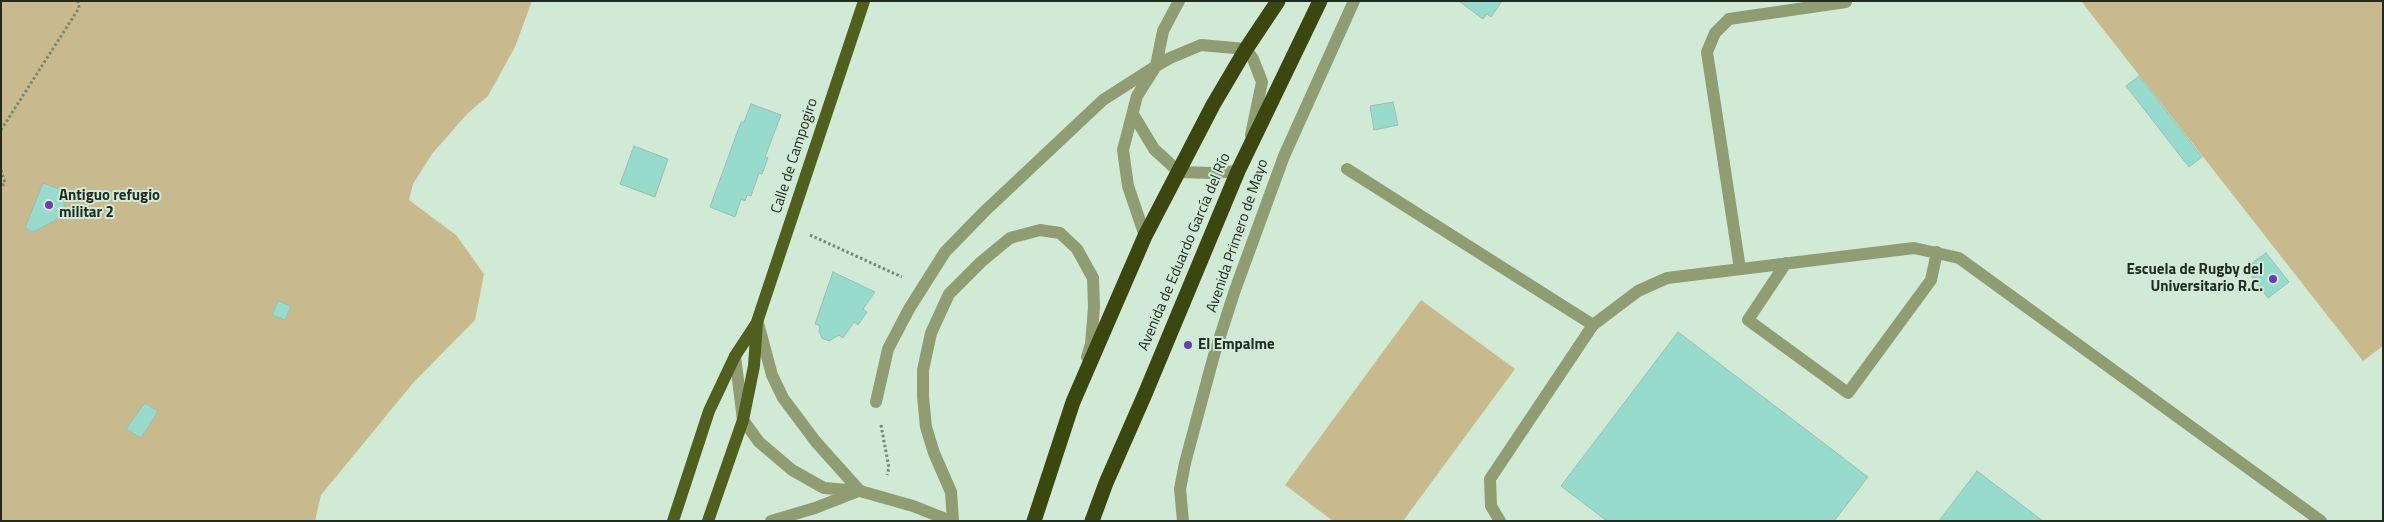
<!DOCTYPE html>
<meta charset="utf-8">
<style>
body{margin:0}
#map{position:relative;width:2384px;height:522px;overflow:hidden;background:#d1ead5;font-family:"Titillium Web",sans-serif}
canvas{display:block}
.frame{position:absolute;inset:0;border:2px solid #222b23;pointer-events:none}
</style>
<div id="map">
<canvas width="2384" height="522"></canvas>
<div class="frame"></div>
</div>
<script>
const ctx = document.querySelector('canvas').getContext('2d');
ctx.lineJoin = 'round';
function fill(path, color) { ctx.fillStyle = color; ctx.fill(path, 'evenodd'); }
const shape = rows => new Path2D(rows.map(r => 'M' + r).join(''));
function stroke(path, color, width, dash) { ctx.strokeStyle = color; ctx.lineWidth = width; ctx.lineCap = dash ? 'butt' : 'round'; ctx.setLineDash(dash || []); ctx.stroke(path); }
function label(font, color, halo, rows, align = 'center') {
  ctx.font = font + ' "Titillium Web",sans-serif'; ctx.lineWidth = 4; ctx.setLineDash([]); ctx.textBaseline = 'middle'; ctx.strokeStyle = halo; ctx.fillStyle = color; for (const [text, x, y, turn = 0] of rows) {
    ctx.save(); ctx.translate(x, y); ctx.rotate((+turn || 0) * Math.PI / 180); ctx.textAlign = isNaN(turn) ? turn : align; if (halo) ctx.strokeText(text, 0, 0); ctx.fillText(text, 0, 0); ctx.restore();
  }
}
fill(shape([
 [1,1,532,1,515,47,488,96,467,114,432,154,413,184,409,200,456,235,484,274,475,320,414,382,321,495,315,521,1,521],
 [2081,1,2383,1,2383,346,2363,361],
 [1421,300,1515,369,1403,521,1333,521,1285,485]
]), '#c9ba8e');
const building = shape([
 [1459,1,1502,1,1491,17,1487,14,1483,19,1459,1],
 [2139,76,2202,157,2189,167,2126,86,2139,76],
 [1393,102,1398,125,1374,130,1370,106,1393,102],
 [751,104,781,115,765,157,768,158,762,174,759,173,751,196,747,195,745,201,741,199,735,217,710,207,741,122,744,122,751,104],
 [634,146,668,159,655,197,620,184,634,146],
 [43,183,59,189,64,200,65,210,54,221,33,232,25,228,43,183],
 [2266,253,2289,282,2268,298,2245,268,2266,253],
 [833,272,875,292,863,309,867,312,858,325,854,322,843,338,839,335,829,341,822,338,819,331,820,326,815,324,833,272],
 [278,301,291,306,285,320,272,315,278,301],
 [1678,332,1868,477,1834,521,1607,521,1561,486,1678,332],
 [145,403,158,411,141,438,126,429,145,403],
 [1977,471,2043,521,1939,521,1977,471]
]);
fill(building, '#96dbcc');
stroke(building, '#9abdb5', 1);
stroke(shape([
 [1,130,79,8,78,1],
 [1,170,5,183,1,187],
 [810,235,902,277],
 [881,425,889,468,887,475]
]), '#768778', 3, [2.5, 2.5]);
stroke(shape([
 [1347,169,1593,325],
 [1786,263,1748,320,1848,393,1931,280,1937,252],
 [1740,269,1707,52,1715,33,1729,19,1846,2],
 [1500,521,1491,506,1490,479,1593,325,1638,291,1667,278,1914,248,1959,258,2321,521]
]), '#909c72', 12);
stroke(shape([
 [1133,114,1154,149,1179,172,1211,173,1238,171],
 [1145,236,1128,186,1123,150,1137,96,1156,66,1170,58,1201,45,1246,49,1253,59,1262,82,1251,135],
 [758,323,772,375,783,398,816,442,860,491],
 [735,356,743,420,759,442,792,470,824,488,860,491],
 [876,402,888,349,909,309,945,252,985,211,1103,100,1156,66,1163,31,1179,1],
 [771,521,815,508,856,492],
 [953,521,951,492,934,453,926,427,923,397,923,370,931,333,949,294,981,262,1010,238,1040,230,1060,233,1077,249,1093,278,1094,307,1091,344,1087,357],
 [1183,521,1180,489,1185,463,1214,355,1235,290,1284,156,1354,1]
]), '#909c72', 12);
stroke(shape([
 [673,521,709,411,735,356,756,324],
 [708,521,743,420,754,366,757,322,864,1]
]), '#505e1e', 12);
stroke(shape([
 [1034,521,1073,402,1145,236,1213,105,1246,49,1278,1],
 [1092,521,1106,483,1145,394,1238,171,1320,1]
]), '#3c470f', 15);
stroke(shape([
 [860,491,913,506,951,521]
]), '#909c72', 12);
for (const [x, y, r, color] of [
 [49,205,5,"#6d3cb3"],
 [2273,279,5,"#6d3cb3"],
 [1188,345,5,"#6d3cb3"]
]) { const dot = new Path2D(); dot.arc(x, y, r, 0, 2 * Math.PI); ctx.fillStyle = color; ctx.fill(dot); stroke(dot, '#d1ead5', 2); }
label('15px', '#222b23', '#d1ead5', [
 ["Calle de Campogiro",795,156,-72],
 ["Avenida Primero de Mayo",1238,236,-71],
 ["Avenida de Eduardo García del Río",1185,252,-67]
]);
label('bold 15px', '#222b23', '#d1ead5', [
 ["Antiguo refugio",59,196],
 ["militar 2",59,213],
 ["Escuela de Rugby del",2263,270,"right"],
 ["Universitario R.C.",2263,287,"right"],
 ["El Empalme",1198,345]
], 'left');
</script>
